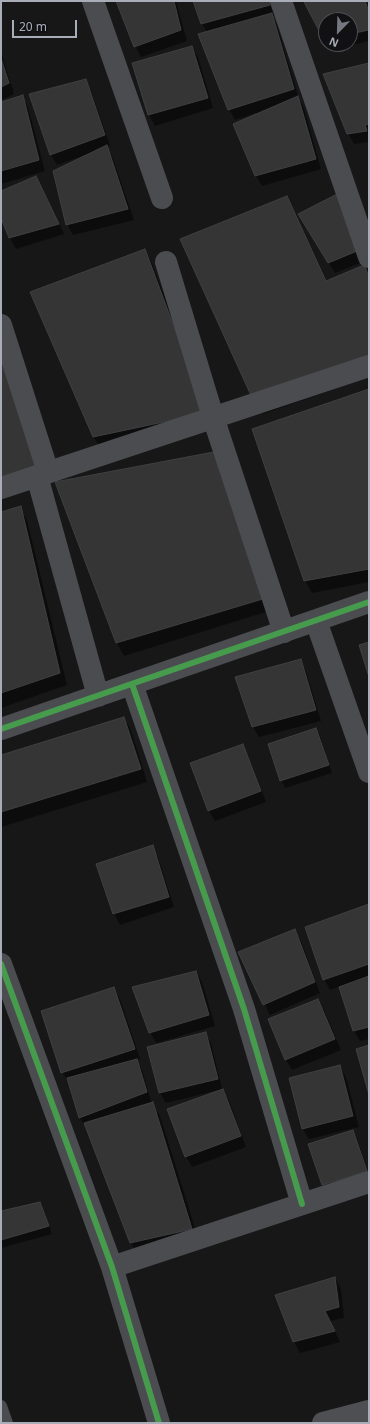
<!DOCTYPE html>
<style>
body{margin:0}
#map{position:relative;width:370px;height:1424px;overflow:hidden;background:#171717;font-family:"Noto Sans",sans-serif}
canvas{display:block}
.frame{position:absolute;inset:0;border:2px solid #a8adb8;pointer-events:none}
.north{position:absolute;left:318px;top:12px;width:40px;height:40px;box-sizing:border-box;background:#111113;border:1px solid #4d4f55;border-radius:50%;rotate:203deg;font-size:11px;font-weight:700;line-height:16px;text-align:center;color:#a8adb8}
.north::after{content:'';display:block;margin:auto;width:14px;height:18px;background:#757880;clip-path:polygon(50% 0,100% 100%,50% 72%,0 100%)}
.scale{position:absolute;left:12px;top:20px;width:65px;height:18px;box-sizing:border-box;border:2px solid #a8adb8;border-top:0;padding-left:5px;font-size:12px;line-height:14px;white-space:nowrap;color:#a8adb8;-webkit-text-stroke:3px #111113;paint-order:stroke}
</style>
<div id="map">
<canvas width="370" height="1424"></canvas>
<div class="frame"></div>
<div class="north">N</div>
<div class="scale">20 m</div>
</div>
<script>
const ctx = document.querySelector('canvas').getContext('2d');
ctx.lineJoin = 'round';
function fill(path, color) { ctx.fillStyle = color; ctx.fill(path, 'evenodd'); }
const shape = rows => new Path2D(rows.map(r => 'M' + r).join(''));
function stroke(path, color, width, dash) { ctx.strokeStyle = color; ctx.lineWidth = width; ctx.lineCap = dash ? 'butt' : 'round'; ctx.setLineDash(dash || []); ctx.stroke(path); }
fill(shape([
 [117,1,176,1,187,41,141,57,135,46],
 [194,1,270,1,276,15,272,16,277,25,299,99,304,108,321,169,262,186,256,176,234,124,257,115,256,113,235,120,229,109,207,32,202,24],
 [312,1,366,1,369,9,369,41,331,50,327,44,350,44,350,20,326,20,326,42,306,3],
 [191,47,198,57,213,108,155,126,149,115,133,64],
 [1,51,10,82,1,86],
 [369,64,369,142,354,144,348,133],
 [85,80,91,91,110,145,107,147,112,156,134,220,73,235,67,224,86,156,85,155,57,165,51,155,30,94],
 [11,83,14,94,1,100,1,88],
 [22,96,28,107,45,171,1,184,1,103],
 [42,188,64,234,16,249,10,238,1,215,1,193],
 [342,192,368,260,335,273,305,225],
 [287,197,294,210,327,281,364,266,369,275,369,377,263,414,255,401],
 [145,250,152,263,213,426,101,450,94,437,32,293],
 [369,390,369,582,312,593,305,580],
 [219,452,272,610,124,656,117,643,56,483],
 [20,508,27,520,67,685,1,708,1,513],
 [300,660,306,671,321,721,259,737,253,727],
 [124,718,131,730,147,782,1,827,1,756],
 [316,729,320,736,332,773,285,788,281,780],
 [242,745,248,755,266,802,215,821,209,811,191,764],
 [152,847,158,857,174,907,120,925,114,914,97,864],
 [369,905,369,1039,360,1041,354,1031,340,986,330,990,324,979],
 [295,931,301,941,320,993,270,1015,239,953],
 [196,972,202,982,215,1026,156,1043,150,1032],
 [114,988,120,999,140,1059,137,1060,142,1070,152,1104,160,1116,199,1241,138,1256,131,1243,87,1128,86,1128,80,1118,69,1082,62,1072],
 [318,1000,324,1010,341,1050,292,1070,286,1060,269,1020],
 [205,1033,211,1043,222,1089,229,1101,246,1147,192,1167,186,1156,220,1092,219,1090,166,1103,160,1093],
 [340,1066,346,1077,359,1127,309,1139,303,1129],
 [352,1131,357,1138,369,1175,328,1193,323,1185,310,1145],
 [40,1203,44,1211,52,1234,1,1248,1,1212],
 [335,1278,341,1289,344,1318,330,1321,340,1342,300,1353,294,1342,276,1296]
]), '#0007');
const building = shape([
 [116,1,174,1,181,30,134,47,116,1],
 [193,1,269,1,270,5,201,24,193,1],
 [308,1,365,1,369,12,369,30,350,34,350,20,326,20,326,39,324,40,304,2,308,1],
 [272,13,294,89,228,110,198,34,272,13],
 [192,46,208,98,148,115,132,63,192,46],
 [1,58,9,83,1,87,1,58],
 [369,63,369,124,365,125,367,131,347,134,323,74,369,63],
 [86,79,105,135,50,155,29,94,86,79],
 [23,95,39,160,1,171,1,102,23,95],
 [298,96,316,159,255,176,233,124,298,96],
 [107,145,128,209,66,225,53,171,107,145],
 [36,176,59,224,9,238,1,218,1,191,36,176],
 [343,191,362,249,328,263,298,214,343,191],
 [287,196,326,281,364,265,369,277,369,363,254,402,180,239,287,196],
 [145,249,206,413,93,437,30,292,145,249],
 [1,342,42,463,1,479,1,342],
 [369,389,369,569,304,581,252,429,369,389],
 [219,451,266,598,116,643,55,482,219,451],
 [21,506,60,673,1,693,1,512,21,506],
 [369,642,369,677,359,645,369,642],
 [301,659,316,710,252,727,235,677,301,659],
 [124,717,141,769,1,812,1,755,124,717],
 [316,728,329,765,280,781,268,744,316,728],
 [243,744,261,791,208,811,190,763,243,744],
 [153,845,169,897,113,914,96,864,153,845],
 [369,904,369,964,323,980,305,927,369,904],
 [295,929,315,982,263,1005,238,952,295,929],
 [196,971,209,1015,149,1033,132,987,196,971],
 [369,976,369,1027,353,1031,339,987,369,976],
 [114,987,135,1049,61,1073,41,1011,114,987],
 [318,999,335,1039,285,1060,268,1019,318,999],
 [206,1032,218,1079,159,1093,147,1047,206,1032],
 [369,1045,369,1095,356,1049,369,1045],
 [137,1059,147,1092,79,1118,67,1078,137,1059],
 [340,1065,353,1116,302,1129,289,1078,340,1065],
 [223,1089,241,1136,185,1157,167,1109,223,1089],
 [153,1102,192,1229,130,1243,84,1123,153,1102],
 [353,1130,367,1171,322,1185,308,1144,353,1130],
 [40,1202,49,1226,1,1240,1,1211,40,1202],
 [335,1277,339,1307,325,1311,335,1331,293,1342,275,1295,335,1277]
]);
fill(building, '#353536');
stroke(building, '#3f4043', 1);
stroke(shape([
 [1,1406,7,1423]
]), '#4b4c50', 12);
stroke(shape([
 [93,1,162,198],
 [281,1,369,257],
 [166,262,213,417,284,632],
 [1,325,48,472],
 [37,476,98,696],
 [1,488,369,366],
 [316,621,369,772],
 [132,684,244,1009,302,1204],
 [1,729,369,602],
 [1,964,112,1267,159,1423],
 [112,1267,369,1182]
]), '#4b4c50', 22);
stroke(shape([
 [323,1423,369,1411]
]), '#4d4f52', 22);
stroke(shape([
 [132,684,244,1009,302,1204],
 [1,729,369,602],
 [1,964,112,1267,159,1423]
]), '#469c4c', 6);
</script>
